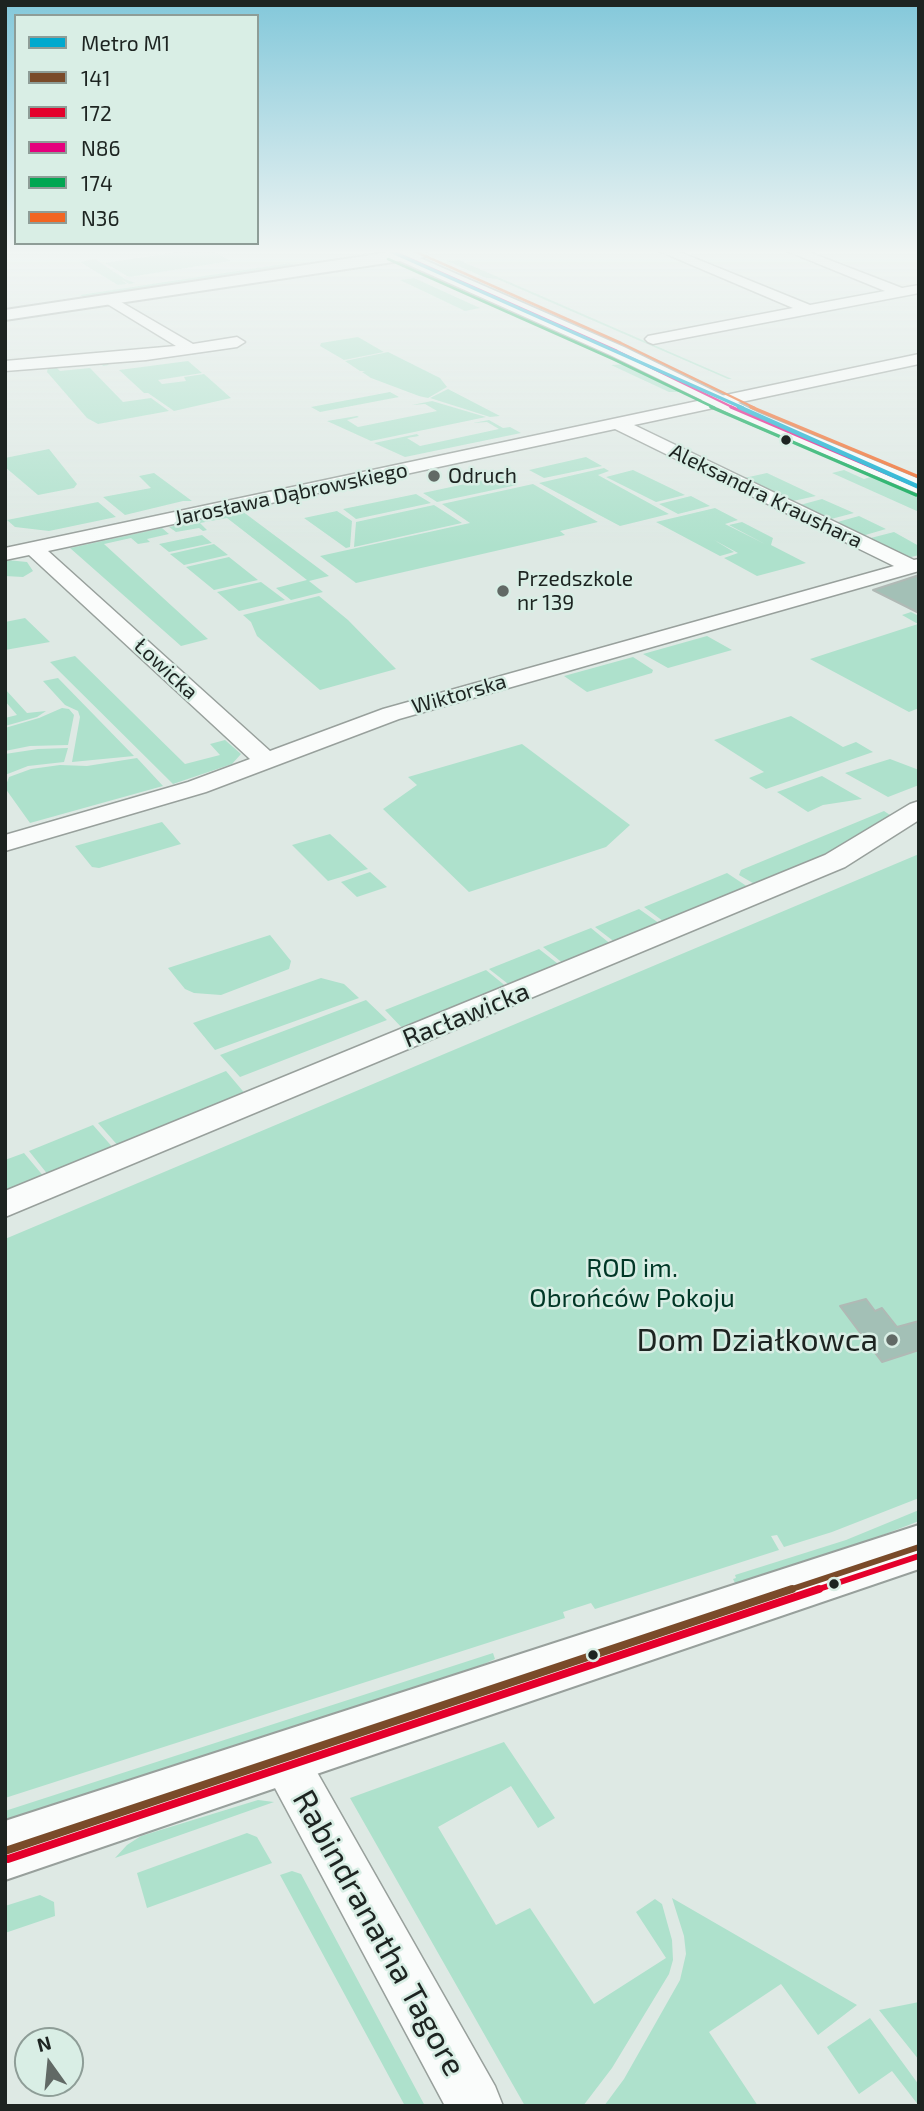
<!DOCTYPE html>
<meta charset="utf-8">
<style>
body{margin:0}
#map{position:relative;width:924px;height:2111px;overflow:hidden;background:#dee9e4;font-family:"Exo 2",sans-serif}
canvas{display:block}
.frame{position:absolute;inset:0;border:7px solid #1d2421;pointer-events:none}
.legend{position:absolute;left:14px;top:14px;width:245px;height:231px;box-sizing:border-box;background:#d9eee5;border:2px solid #8e9d97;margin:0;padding:9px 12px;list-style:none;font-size:21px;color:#1d2421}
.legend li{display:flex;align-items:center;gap:14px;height:35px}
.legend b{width:35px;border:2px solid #8e9d97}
.north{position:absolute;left:14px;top:2027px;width:70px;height:70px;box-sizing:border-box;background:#d9eee5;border:2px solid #8e9d97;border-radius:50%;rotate:345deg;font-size:19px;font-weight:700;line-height:28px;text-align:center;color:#1d2421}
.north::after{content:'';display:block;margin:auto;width:24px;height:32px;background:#616965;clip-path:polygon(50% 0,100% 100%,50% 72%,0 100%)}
</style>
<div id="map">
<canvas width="924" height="2111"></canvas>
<div class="frame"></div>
<ul class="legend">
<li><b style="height:9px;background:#00a9ce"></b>Metro M1</li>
<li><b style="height:9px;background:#7a4b2a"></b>141</li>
<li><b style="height:9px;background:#e4002b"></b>172</li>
<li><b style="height:9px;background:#e5007d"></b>N86</li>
<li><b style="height:9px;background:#00a651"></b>174</li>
<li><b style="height:9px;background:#f26522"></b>N36</li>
</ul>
<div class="north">N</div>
</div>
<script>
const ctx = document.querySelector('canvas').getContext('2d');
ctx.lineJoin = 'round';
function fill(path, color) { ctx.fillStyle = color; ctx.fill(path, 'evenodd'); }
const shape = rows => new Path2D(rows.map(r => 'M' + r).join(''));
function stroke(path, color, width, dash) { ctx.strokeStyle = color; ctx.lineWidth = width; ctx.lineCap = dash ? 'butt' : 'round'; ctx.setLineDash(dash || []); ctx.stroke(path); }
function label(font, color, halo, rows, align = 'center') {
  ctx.font = font + ' "Exo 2",sans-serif'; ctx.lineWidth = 5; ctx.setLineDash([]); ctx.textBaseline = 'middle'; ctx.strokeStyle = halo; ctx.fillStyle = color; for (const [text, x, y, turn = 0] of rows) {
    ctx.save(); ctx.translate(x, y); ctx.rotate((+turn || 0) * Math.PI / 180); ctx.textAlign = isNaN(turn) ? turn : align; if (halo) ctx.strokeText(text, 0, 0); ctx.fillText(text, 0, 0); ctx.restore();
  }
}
fill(shape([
 [184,251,212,251,231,261,129,277,105,263],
 [95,259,125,279,135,283,129,284,121,279,127,284,118,285,80,262],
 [459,260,732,379,728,379,497,279,486,278,447,261],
 [290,263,294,265,83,297,80,295],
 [414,278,480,308,465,311,400,280],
 [358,337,384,352,344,360,320,346,321,343],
 [388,352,440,378,447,387,428,398,419,396,371,378,362,372,365,371,360,371,345,361],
 [105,361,109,365,103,366,100,362,57,368,60,371,90,368,123,402,151,398,169,411,98,424,87,418,47,372,48,367],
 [188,361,202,373,158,380,162,384,186,381,184,377,204,374,231,398,174,411,148,393,144,393,119,370],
 [628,364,688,392,669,392,611,365],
 [448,389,500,416,490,417,430,398],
 [390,392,399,397,320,412,311,407],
 [432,401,486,417,371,441,327,421,357,416,359,417,347,420,358,427,437,411,425,404,412,405],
 [489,420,503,428,510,427,521,433,405,457,374,443,417,434,419,436,407,438,420,446,499,429,487,422,473,423],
 [49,449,77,484,74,488,38,495,5,467,5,458],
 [586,457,602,466,544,478,529,470],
 [604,468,609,471,598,475,669,514,620,526,539,483],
 [633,470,685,495,656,502,606,477],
 [844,470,864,479,877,475,919,494,919,512,832,473],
 [154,473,192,501,183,501,125,515,103,497,151,488,139,476],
 [767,473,816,496,793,501,744,478],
 [502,476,517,485,437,502,423,493],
 [533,484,598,522,560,531,565,535,356,583,320,556,470,523,442,504],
 [416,494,431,503,356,519,343,509],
 [691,496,710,506,678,514,659,504],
 [822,499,854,513,831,519,800,505],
 [98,502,116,517,49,531,15,527,7,520],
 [434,505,462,523,354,547,356,522],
 [715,508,738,520,725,524,765,544,729,525,742,522,773,538,771,545,806,563,757,576,724,558,738,553,714,540,734,552,720,556,656,522],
 [242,511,329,576,309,581,323,592,291,600,276,588,307,580,227,518,200,523,207,530,203,531,199,528,176,532,169,527],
 [337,511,352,521,350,547,346,548,304,518],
 [859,516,886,529,862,536,834,523],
 [162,528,169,534,147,539,150,542,138,544,131,538,104,544,208,639,181,646,70,548],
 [894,532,919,546,919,555,903,559,863,540],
 [202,535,212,543,169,552,159,544],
 [214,544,228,555,184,565,170,554],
 [229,557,258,580,214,590,186,567],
 [7,560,27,562,33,571,23,577,5,576],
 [261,582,285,600,239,611,217,592],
 [319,596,348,620,396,669,320,690,257,636,251,622,243,615],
 [911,612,919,616,919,708,909,712,810,659,918,624,902,615],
 [25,618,50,642,5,650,5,622],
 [707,636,732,650,668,668,643,654],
 [75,656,185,764,220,755,210,744,225,740,241,754,232,764,173,784,50,662],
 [633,657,653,670,652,673,587,692,564,676],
 [58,678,134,756,72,762,80,717,78,711,65,705,43,681],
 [5,689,27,713,46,711,37,717,5,726,5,718,17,715,5,701],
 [62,708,69,709,74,715,68,745,30,746,5,751,5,728,39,718],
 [791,716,843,747,856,742,873,752,766,789,749,778,764,772,714,740],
 [522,744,630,825,606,847,469,892,383,809,417,785,408,777],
 [68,748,64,762,28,766,5,775,5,754,38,749],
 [137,758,163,786,30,823,5,788,9,777,31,769,60,765,87,766],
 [890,759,919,770,919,785,888,797,845,773],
 [822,776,862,799,823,805,808,812,777,792],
 [884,811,890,815,837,848,758,886,739,875,741,870],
 [162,822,181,844,99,868,92,867,75,846],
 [330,834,368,869,328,881,292,845],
 [919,854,919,1498,832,1532,784,1547,777,1535,771,1536,779,1550,595,1609,591,1603,563,1612,565,1618,5,1798,5,1239],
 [370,872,387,887,357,897,341,882],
 [727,873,751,889,667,924,644,907],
 [639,909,663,926,616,943,595,927],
 [591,928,613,946,565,965,543,947],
 [270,935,291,961,289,969,221,995,194,993,185,989,168,968],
 [539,949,562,967,512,987,489,969],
 [486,970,508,988,404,1030,385,1010],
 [321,978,344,984,359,998,215,1050,193,1023],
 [366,1000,387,1020,240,1077,220,1055],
 [226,1071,247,1096,120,1148,98,1123],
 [93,1125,115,1150,49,1176,29,1151],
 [24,1153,45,1178,5,1195,5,1160],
 [919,1510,919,1521,852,1547,736,1585,733,1579,736,1578,735,1575,846,1540],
 [493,1653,495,1659,453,1678,5,1823,5,1811],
 [504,1742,555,1818,538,1828,511,1786,438,1827,496,1925,530,1908,594,2004,666,1958,636,1912,655,1899,662,1904,672,1940,673,1960,669,1974,612,2068,583,2106,525,2106,350,1798],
 [258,1800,274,1802,115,1858,127,1845,141,1836],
 [247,1833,257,1837,272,1863,147,1908,137,1873],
 [292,1871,301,1874,425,2106,405,2106,280,1875],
 [40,1895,54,1902,55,1916,5,1933,5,1906],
 [672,1898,857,2005,818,2035,781,1984,709,2032,758,2106,604,2106,624,2079,680,1980,686,1954,684,1936],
 [919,2002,919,2060,879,2010],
 [870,2018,919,2085,919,2106,892,2071,859,2094,827,2047]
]), '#aee1cc');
const building = shape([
 [919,575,919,613,873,590,901,581,919,575],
 [866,1299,875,1311,882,1308,897,1327,919,1321,919,1350,882,1362,840,1306,866,1299]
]);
fill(building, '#a3c0b6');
stroke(building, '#b0b9b5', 2);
const street = shape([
 [659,251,677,251,810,305,885,291,787,251,806,251,902,288,919,285,919,293,653,344,648,342,645,339,648,336,793,308,659,251],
 [109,295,193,344,237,337,245,342,237,347,146,360,5,371,5,361,176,346,104,302,102,299,109,295],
 [919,354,919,364,634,425,914,560,919,559,919,571,399,719,206,792,5,851,5,835,188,782,250,759,29,555,5,560,5,548,919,354],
 [615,429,894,566,383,709,270,751,48,551,615,429],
 [919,801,919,820,845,867,5,1217,5,1191,825,855,910,804,919,801],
 [284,1738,301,1744,495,2086,503,2106,445,2106,260,1760,267,1744,284,1738]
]);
const secondary = shape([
 [384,251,426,251,425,256,420,258,624,347,759,413,919,479,919,494,745,421,610,355,400,261,5,320,5,310,385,253,384,251],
 [919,1525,919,1569,5,1880,5,1821,919,1525]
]);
stroke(street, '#98a09c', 3);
stroke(secondary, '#98a09c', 4);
fill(street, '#fafcfb');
fill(secondary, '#fafcfb');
stroke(shape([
 [786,1591,919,1547]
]), '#7a4b2a', 6);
stroke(shape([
 [5,1851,792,1589]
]), '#7a4b2a', 8);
stroke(shape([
 [813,1591,919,1556]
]), '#e4002b', 6);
stroke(shape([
 [8,1859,819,1589]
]), '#e4002b', 8);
stroke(shape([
 [392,251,617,351,734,408]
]), '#e5007d', 2.5);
stroke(shape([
 [731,407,919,487]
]), '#e5007d', 3.5);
stroke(shape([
 [388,259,613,359,715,408]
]), '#00a651', 2.5);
stroke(shape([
 [711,407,916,495]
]), '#00a651', 3.5);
stroke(shape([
 [414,251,621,343,755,408]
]), '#f26522', 2.5);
stroke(shape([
 [751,407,919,477]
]), '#f26522', 3.5);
stroke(shape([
 [390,251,743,408]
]), '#00a9ce', 3.5);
stroke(shape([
 [739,407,919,487]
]), '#00a9ce', 4.5);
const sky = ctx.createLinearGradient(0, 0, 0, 547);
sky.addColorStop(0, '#83c8da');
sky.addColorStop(0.46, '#f0f5f3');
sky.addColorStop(1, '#f0f5f300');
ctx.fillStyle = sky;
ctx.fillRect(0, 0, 924, 547);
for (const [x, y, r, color] of [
 [786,440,6,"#1d2421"],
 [434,476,7,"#616965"],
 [503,591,7,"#616965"],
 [892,1340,7,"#616965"],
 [834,1584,6,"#1d2421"],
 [593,1655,6,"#1d2421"]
]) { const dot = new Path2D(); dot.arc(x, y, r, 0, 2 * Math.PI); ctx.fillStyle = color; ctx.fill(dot); stroke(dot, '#d9eee5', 2.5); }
label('21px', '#1d2421', '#d9eee5', [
 ["Odruch",448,476],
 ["Przedszkole",517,579],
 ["nr 139",517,603]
], 'left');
label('21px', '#1d2421', '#d9eee5', [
 ["Jarosława Dąbrowskiego",291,494,-12],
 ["Aleksandra Kraushara",766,496,26],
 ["Łowicka",166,669,43],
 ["Wiktorska",459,694,-16]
]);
label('26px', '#1d2421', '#d9eee5', [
 ["Racławicka",466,1015,-22]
]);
label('26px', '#003726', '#d9eee5', [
 ["ROD im.",632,1268],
 ["Obrońców Pokoju",632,1298]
]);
label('32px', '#1d2421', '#d9eee5', [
 ["Dom Działkowca",878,1340]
], 'right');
label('32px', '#1d2421', '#d9eee5', [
 ["Rabindranatha Tagore",379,1933,61]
]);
</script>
